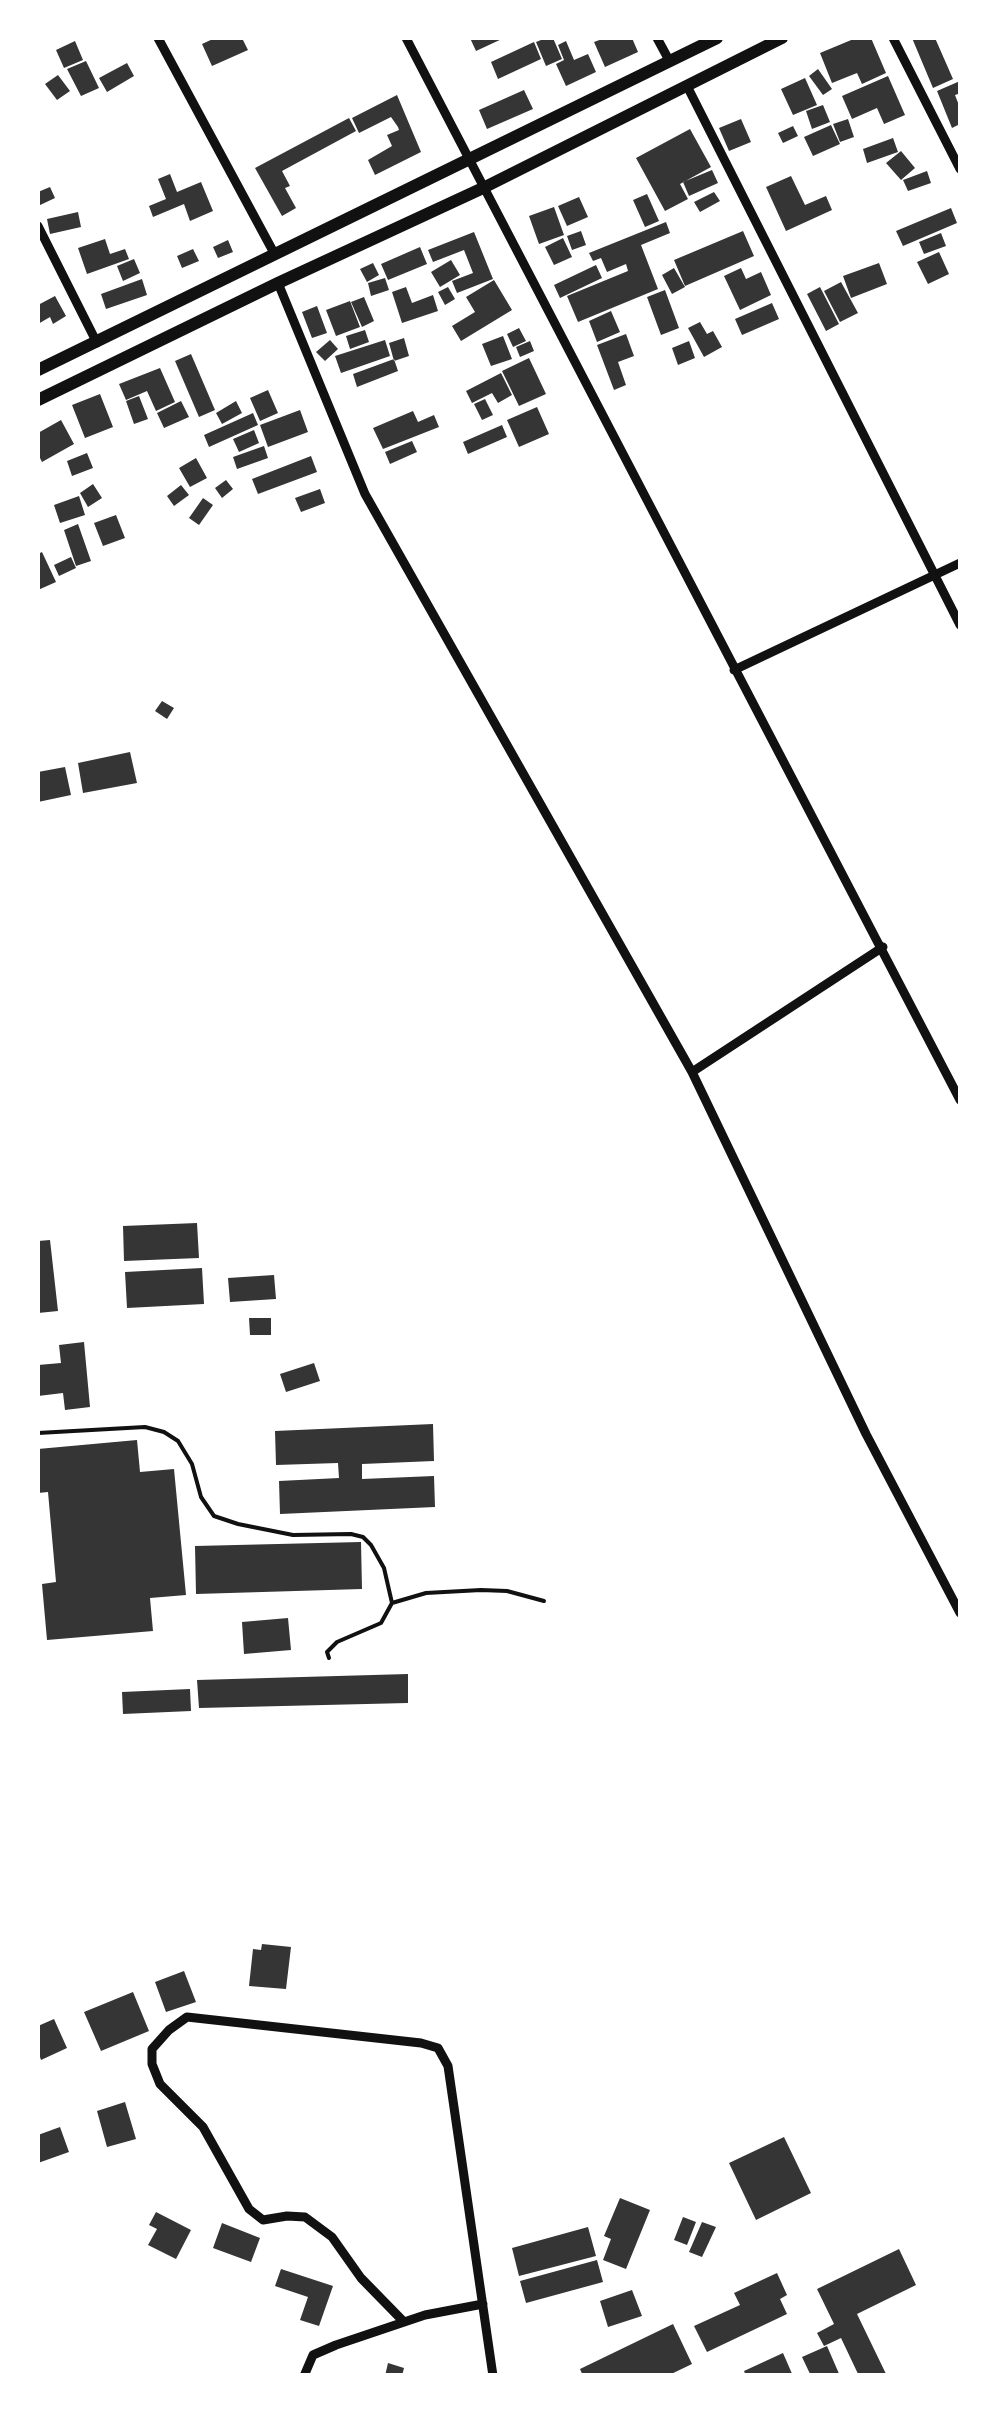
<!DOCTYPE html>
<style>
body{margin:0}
#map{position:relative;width:998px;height:2413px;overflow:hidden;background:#fff;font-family:"Exo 2",sans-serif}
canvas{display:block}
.frame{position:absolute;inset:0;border:40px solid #fff;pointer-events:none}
</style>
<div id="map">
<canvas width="998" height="2413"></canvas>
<div class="frame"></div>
</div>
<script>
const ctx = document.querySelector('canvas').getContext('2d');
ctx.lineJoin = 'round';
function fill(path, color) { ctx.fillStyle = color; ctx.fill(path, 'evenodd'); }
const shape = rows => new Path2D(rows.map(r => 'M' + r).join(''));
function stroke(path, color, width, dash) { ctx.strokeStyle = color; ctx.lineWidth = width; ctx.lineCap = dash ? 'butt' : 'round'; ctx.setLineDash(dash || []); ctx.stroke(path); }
fill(shape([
 [215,38,242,38,248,50,212,66,202,44],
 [470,38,504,38,476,51],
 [546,38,553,38,562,59,546,66,536,42],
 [605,38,632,38,638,52,605,67,594,42],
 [856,38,871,38,886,73,862,84,857,73,832,83,820,53],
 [912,38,935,38,953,79,933,88],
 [75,41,83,60,64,68,56,50],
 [566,41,574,60,588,54,596,72,566,86,556,64,564,60,558,45],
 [534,42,541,59,498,79,491,62],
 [86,61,99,88,81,96,67,69],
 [127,63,134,76,107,92,99,78],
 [818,69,832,89,823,95,809,76],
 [58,75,70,91,57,100,45,84],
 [888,76,905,115,884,124,877,108,852,119,842,96],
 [805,78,817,105,793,115,781,89],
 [960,81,960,101,958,94,955,95,960,108,960,124,952,128,937,91],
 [524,90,533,109,487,129,479,110],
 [397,95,421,152,375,175,368,160,392,146,387,135,399,130,398,127,391,117,359,133,352,118],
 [823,105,830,122,812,129,806,111],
 [349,118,356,131,282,171,290,186,285,188,296,208,282,216,255,168],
 [741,119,751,142,729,151,719,128],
 [848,119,854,137,840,142,833,124],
 [831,125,840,144,813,156,804,137],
 [793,126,798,136,783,143,778,133],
 [690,129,711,167,680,184,688,199,665,211,636,158],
 [893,138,898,152,867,163,863,149],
 [901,151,915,168,901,180,886,163],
 [712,170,718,183,689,196,683,182],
 [927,171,931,183,908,191,903,180],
 [170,174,177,192,201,182,213,211,190,221,184,204,153,217,149,206,166,199,158,179],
 [791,176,805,205,826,196,832,210,786,231,766,187],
 [50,187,55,198,38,206,38,192],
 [714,192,720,201,700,212,694,202],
 [647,194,659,221,645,227,633,200],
 [579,197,588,217,567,226,558,206],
 [554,207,564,235,539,244,529,216],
 [951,208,957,223,903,246,896,231],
 [78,212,81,227,50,234,47,219],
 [666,222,670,233,641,245,658,289,578,322,567,296,628,271,626,264,607,272,601,258,593,261,589,253],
 [581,231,586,245,572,250,567,236],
 [743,231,754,256,685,286,674,260],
 [474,232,493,279,457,293,452,281,473,273,464,250,433,262,428,250],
 [941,233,946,246,924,254,919,242],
 [563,238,572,257,554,265,545,247],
 [105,239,110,254,125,249,129,259,87,274,78,248],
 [228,240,233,252,218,258,213,247],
 [420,247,427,264,388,280,381,264],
 [193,249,199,261,182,268,177,256],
 [939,252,949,274,928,284,917,262],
 [134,259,140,273,123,281,117,266],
 [451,260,460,275,440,287,431,272],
 [373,263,379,275,367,282,360,269],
 [879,263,887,284,851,298,843,276],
 [596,265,602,278,560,298,554,285],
 [674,268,685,287,672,294,662,275],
 [741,268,746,279,761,272,771,295,740,310,724,276],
 [385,278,389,290,371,296,368,283],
 [142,279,147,295,106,309,101,294],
 [494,280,512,310,461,341,452,326,475,312,466,297],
 [841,282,858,313,840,322,824,291],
 [406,287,412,303,433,295,438,311,402,323,392,292],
 [448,287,455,299,445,305,438,292],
 [820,287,839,324,826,331,807,294],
 [665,290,679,328,661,335,647,297],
 [55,296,66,316,53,324,50,317,38,324,38,305],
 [364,297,374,321,362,327,351,302],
 [350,301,360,327,336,336,326,310],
 [772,303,779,319,742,335,735,319],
 [317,306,327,333,312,338,302,312],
 [611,311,620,332,597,342,589,321],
 [700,322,707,334,713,331,722,347,704,357,688,328],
 [519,328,526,341,513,347,507,334],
 [365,330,369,342,350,349,346,336],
 [626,334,634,356,618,362,626,385,614,390,597,345],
 [503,336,512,359,491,366,482,344],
 [404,338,409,356,394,361,389,343],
 [330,340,338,349,325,361,316,352],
 [385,340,390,356,341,373,335,356],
 [530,341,534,351,520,357,516,347],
 [689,341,695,358,678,365,672,348],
 [191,354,215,410,199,417,175,361],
 [529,358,546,394,519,406,502,371],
 [394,359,398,371,357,387,353,374],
 [160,368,175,402,156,411,147,391,126,400,119,384],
 [501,373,512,395,498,403,492,393,472,403,466,391],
 [268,390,278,413,260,421,250,398],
 [100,394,113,427,85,438,72,405],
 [139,396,148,419,134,424,126,401],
 [485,399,493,415,482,420,474,404],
 [181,401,189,417,164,428,157,413],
 [236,401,242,413,222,424,216,413],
 [537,407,549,434,519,447,507,420],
 [300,410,308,432,268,447,260,425],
 [413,411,418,422,434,415,439,427,383,449,373,428],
 [253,413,258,425,209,447,204,435],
 [61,420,74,444,42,462,38,454,38,433],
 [502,425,507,437,468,454,463,442],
 [254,430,259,443,239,452,233,439],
 [412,441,417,452,390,464,385,452],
 [264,446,268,458,237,469,233,457],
 [87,453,93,468,72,476,67,461],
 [311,456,317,472,258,494,252,479],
 [196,458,207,478,190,487,179,468],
 [226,480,233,489,222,498,215,488],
 [93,484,102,498,88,507,80,493],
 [181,485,189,495,174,506,167,496],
 [320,489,325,503,301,512,295,498],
 [79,496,85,515,60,523,54,505],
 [203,498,213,505,199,525,189,518],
 [116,515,125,538,103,546,94,523],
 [78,524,91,561,76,566,64,530],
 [42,552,56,582,38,590,38,554],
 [71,557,76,568,59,576,54,565],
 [162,701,174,708,167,719,155,711],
 [130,752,137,783,83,793,78,763],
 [65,767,71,795,38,802,38,772],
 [197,1223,199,1258,124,1261,123,1226],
 [50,1240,58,1311,38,1313,38,1241],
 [202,1268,204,1304,127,1308,125,1272],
 [274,1275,276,1299,230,1302,228,1278],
 [249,1318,271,1318,271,1335,250,1335],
 [84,1342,90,1407,65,1410,63,1393,38,1396,38,1365,61,1363,59,1345],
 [314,1363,320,1381,286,1392,280,1374],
 [433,1424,434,1461,362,1464,362,1479,434,1476,435,1507,280,1514,279,1481,339,1478,338,1463,276,1465,275,1431],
 [137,1440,140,1472,174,1469,186,1595,150,1598,153,1631,47,1640,42,1584,56,1582,48,1492,38,1493,38,1449],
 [361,1542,362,1589,196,1594,195,1546],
 [288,1618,291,1650,244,1654,242,1622],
 [408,1674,408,1703,199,1708,197,1680],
 [190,1689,191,1711,123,1714,122,1692],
 [262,1944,291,1947,286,1989,249,1986,253,1949,261,1950],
 [184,1971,196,2002,166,2012,155,1982],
 [133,1992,149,2031,101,2051,84,2012],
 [54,2019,67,2048,41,2060,38,2051,38,2026],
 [125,2102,136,2139,107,2147,97,2111],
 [60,2127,69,2152,38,2163,38,2135],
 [784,2137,811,2193,756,2220,729,2163],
 [620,2198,650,2210,626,2269,603,2260,611,2239,604,2236],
 [156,2212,191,2230,176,2259,148,2245,157,2229,149,2225],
 [683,2217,696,2222,687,2245,674,2240],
 [702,2222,716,2227,702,2257,689,2252],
 [222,2223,260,2238,251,2262,213,2248],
 [588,2227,596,2256,519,2276,512,2248],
 [899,2249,916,2285,857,2314,887,2376,859,2376,841,2338,824,2346,817,2333,834,2324,817,2289],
 [597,2260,603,2282,526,2303,520,2281],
 [281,2269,333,2286,319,2326,300,2320,308,2297,275,2286],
 [777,2273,787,2295,780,2299,787,2314,707,2352,694,2326,740,2305,734,2293],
 [632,2290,642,2316,608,2327,600,2301],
 [673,2324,692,2364,667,2376,583,2376,580,2369],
 [827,2346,840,2376,811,2376,802,2357],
 [783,2353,793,2376,746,2376,744,2371],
 [388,2363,404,2368,402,2376,385,2376]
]), '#353535');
stroke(shape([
 [38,1433,145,1427,164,1432,178,1441,192,1464,201,1497,214,1516,238,1524,293,1535,351,1534,363,1537,371,1545,384,1568,392,1603,381,1623,337,1642,327,1652,329,1658],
 [392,1603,426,1593,481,1590,507,1591,544,1601]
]), '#111', 4);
stroke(shape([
 [158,38,274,253],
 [406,38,960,1100],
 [657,38,670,62],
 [893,38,960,169],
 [687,86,960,625],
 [38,226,97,343],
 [278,283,365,494,692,1072,866,1434,960,1613],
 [734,670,960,563],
 [692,1072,883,947],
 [403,2321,361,2278,332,2237,305,2217,287,2216,263,2220,249,2209,203,2127,160,2084,152,2064,152,2049,169,2030,187,2017,421,2043,438,2048,448,2066,493,2376],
 [304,2376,313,2355,336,2345,425,2315,483,2304]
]), '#111', 9);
stroke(shape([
 [38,370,717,38],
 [38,400,278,283,483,188,782,38]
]), '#111', 12);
</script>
